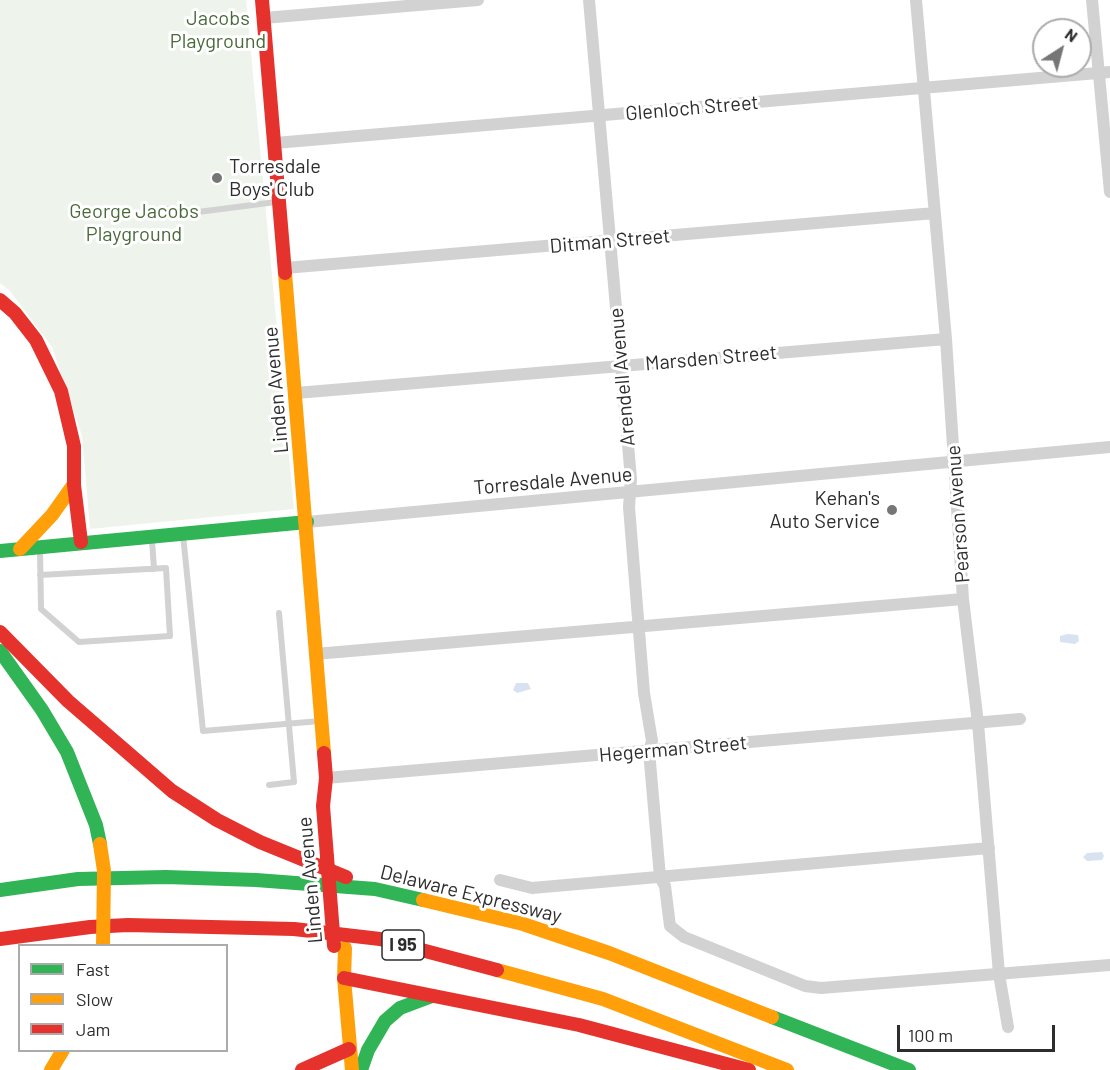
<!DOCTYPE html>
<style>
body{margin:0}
#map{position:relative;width:1110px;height:1070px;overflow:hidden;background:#fff;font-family:Barlow,sans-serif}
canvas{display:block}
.legend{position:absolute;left:18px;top:944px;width:210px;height:108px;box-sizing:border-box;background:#fff;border:2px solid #ababab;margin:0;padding:8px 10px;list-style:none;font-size:18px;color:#2d2d2d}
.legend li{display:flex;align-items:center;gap:12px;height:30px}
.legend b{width:30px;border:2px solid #ababab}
.north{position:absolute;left:1032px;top:18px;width:60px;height:60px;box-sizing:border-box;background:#fff;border:2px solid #ababab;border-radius:50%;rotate:36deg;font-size:16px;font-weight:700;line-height:24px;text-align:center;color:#2d2d2d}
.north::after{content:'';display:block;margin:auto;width:21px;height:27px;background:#767676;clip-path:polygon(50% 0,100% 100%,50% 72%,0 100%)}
.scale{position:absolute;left:897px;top:1025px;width:158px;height:27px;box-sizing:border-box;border:3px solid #2d2d2d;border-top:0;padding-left:8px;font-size:18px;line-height:21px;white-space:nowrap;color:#2d2d2d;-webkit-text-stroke:4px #fff;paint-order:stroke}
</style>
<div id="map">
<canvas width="1110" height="1070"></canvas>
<ul class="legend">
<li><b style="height:8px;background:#30b455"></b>Fast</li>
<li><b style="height:8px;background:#ff9f0a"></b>Slow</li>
<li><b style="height:8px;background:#e5322d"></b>Jam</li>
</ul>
<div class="north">N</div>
<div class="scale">100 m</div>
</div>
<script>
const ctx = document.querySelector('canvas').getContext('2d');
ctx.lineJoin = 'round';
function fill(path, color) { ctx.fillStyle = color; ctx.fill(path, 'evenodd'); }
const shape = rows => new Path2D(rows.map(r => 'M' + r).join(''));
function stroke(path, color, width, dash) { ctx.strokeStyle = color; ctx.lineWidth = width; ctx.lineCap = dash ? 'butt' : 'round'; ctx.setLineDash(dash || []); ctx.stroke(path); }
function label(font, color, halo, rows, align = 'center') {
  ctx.font = font + ' Barlow,sans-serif'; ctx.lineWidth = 6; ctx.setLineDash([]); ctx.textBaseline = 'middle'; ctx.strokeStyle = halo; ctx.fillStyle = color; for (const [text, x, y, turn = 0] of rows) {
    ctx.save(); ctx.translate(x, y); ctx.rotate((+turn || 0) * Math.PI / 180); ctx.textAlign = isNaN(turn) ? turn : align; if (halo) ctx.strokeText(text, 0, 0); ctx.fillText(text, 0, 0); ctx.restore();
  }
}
fill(shape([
 [0,0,246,0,294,509,90,529,82,436,52,347,10,291,0,283]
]), '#eef4eb');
fill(shape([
 [1068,634,1078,635,1079,641,1075,644,1060,642,1060,636],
 [516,683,528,683,531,689,517,693,513,690],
 [1102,852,1104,856,1102,860,1087,861,1083,857,1087,853]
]), '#d7e3f1');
stroke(shape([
 [167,209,185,208,198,212,276,202],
 [183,535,203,731,320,721],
 [152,540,154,569],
 [40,550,41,609,79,642,170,636,166,568,40,575],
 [269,785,294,782,279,613]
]), '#d2d2d2', 6);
stroke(shape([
 [589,0,631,479,629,507,644,693,652,741,649,751,660,877,665,886,670,926,684,937,805,986,821,988,1110,965],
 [916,0,946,339,963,599,978,723,999,974,1008,1027],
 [1092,0,1110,192],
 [264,18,478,0],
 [275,143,1110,72],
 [285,268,935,213],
 [296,393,946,339],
 [307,522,1110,447],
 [315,654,963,599],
 [326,778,1020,719],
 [500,880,532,888,989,848]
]), '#d2d2d2', 12);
stroke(shape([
 [0,551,307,522],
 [0,651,42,710,67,752,96,825,100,844],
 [0,890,78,879,166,877,256,880,375,889,423,900],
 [772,1017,909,1070],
 [361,1070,368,1050,385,1021,400,1008,432,996]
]), '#30b455', 14);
stroke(shape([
 [285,273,324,753],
 [20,549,52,515,74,484],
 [423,900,523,924,609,953,772,1017],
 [345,948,344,978,352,1070],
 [497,970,603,999,787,1070],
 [51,1070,63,1050]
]), '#ff9f0a', 14);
stroke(shape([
 [262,0,285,273],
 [0,300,15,313,36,340,61,391,74,446,74,485,81,542],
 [0,632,68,701,172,791,217,820,260,842,346,877],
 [324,753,326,778,323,806,327,857],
 [0,939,90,927,128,925,294,929,380,939,497,970],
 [344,978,579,1025,749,1070],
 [302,1070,349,1049]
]), '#e5322d', 14);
stroke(shape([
 [100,844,104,871,103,946]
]), '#ff9f0a', 14);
stroke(shape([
 [327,857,334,946]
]), '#e5322d', 14);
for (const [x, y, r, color] of [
 [217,178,6,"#767676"],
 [892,510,6,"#767676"]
]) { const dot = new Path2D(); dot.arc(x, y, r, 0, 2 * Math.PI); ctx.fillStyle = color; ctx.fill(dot); stroke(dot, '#fff', 2); }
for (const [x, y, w] of [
 [403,945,42]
]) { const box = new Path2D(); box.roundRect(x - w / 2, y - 15, w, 30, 4.5); ctx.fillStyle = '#fff'; ctx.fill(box); stroke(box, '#2d2d2d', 1.5); }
label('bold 18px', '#2d2d2d', null, [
 ["I 95",403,945]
]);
label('20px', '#49693a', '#fff', [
 ["Jacobs",218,18],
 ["Playground",218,41],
 ["George Jacobs",134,211],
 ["Playground",134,234]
]);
label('20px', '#2d2d2d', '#fff', [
 ["Glenloch Street",692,108,-5],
 ["Ditman Street",610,241,-5],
 ["Marsden Street",711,358,-5],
 ["Arendell Avenue",622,377,-95],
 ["Linden Avenue",276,390,-95],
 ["Torresdale Avenue",553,481,-5],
 ["Pearson Avenue",958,514,-94],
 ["Hegerman Street",673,749,-5],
 ["Linden Avenue",310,880,-95],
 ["Delaware Expressway",471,894,14]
]);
label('20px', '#2d2d2d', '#fff', [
 ["Torresdale",229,166],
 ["Boys' Club",229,189],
 ["Kehan's",880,498,"right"],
 ["Auto Service",880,521,"right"]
], 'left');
</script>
